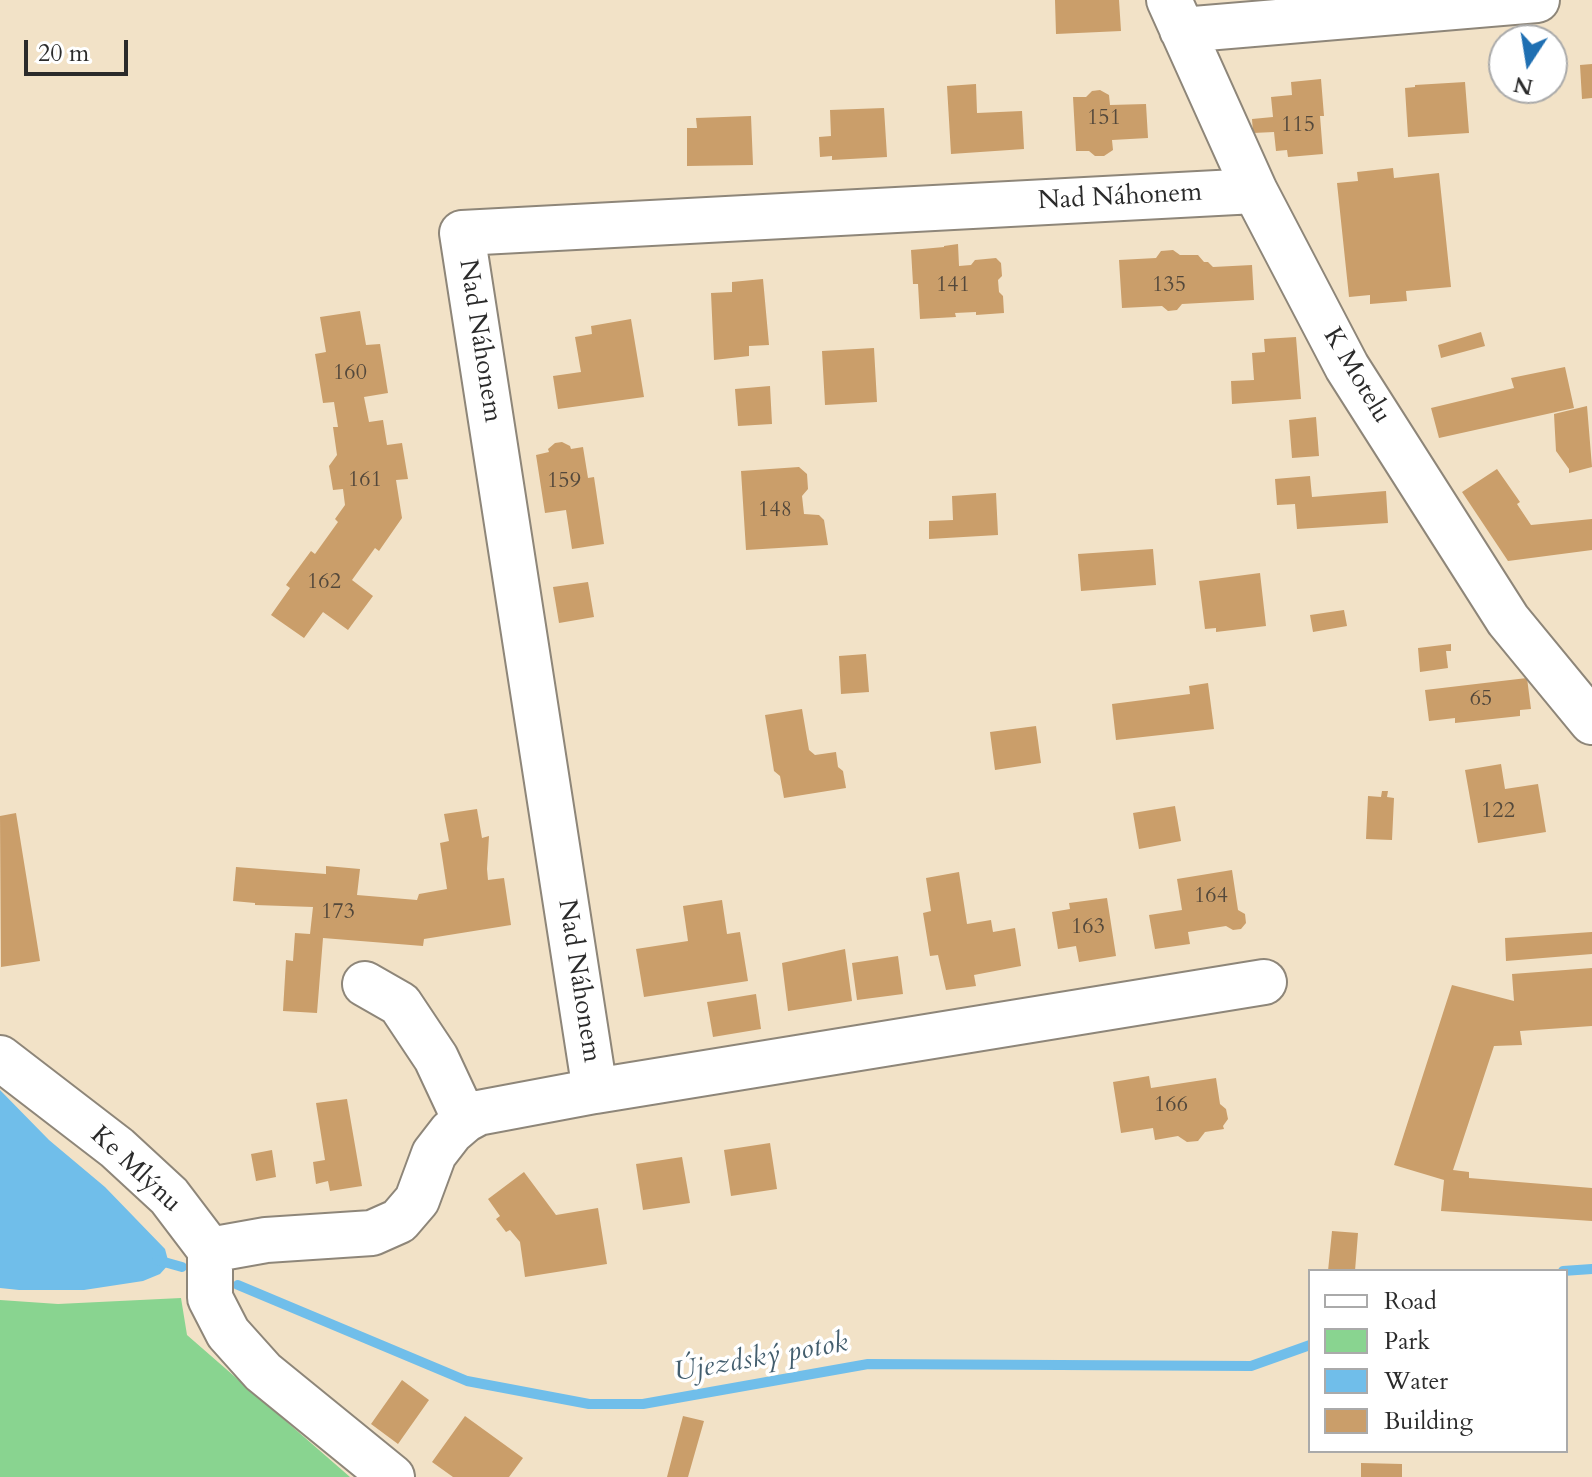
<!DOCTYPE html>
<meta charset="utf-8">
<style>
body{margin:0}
#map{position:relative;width:1592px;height:1477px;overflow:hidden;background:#f2e2c7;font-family:Cardo,serif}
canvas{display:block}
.legend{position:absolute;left:1308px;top:1269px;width:260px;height:184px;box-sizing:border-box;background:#fff;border:2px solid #aaa;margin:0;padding:10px 14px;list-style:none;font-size:24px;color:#2b2b2b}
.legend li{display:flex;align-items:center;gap:16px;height:40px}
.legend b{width:40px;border:2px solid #aaa}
.north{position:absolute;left:1488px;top:24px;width:80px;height:80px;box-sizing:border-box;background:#fff;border:2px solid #aaa;border-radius:50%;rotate:192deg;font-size:22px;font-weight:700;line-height:32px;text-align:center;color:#2b2b2b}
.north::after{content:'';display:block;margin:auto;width:28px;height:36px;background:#1f6fb2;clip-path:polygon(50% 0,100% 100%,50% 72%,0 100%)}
.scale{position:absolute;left:24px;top:40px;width:104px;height:36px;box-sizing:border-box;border:4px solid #2b2b2b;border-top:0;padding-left:10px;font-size:24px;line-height:28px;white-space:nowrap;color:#2b2b2b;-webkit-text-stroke:6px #fff;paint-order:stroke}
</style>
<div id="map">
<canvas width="1592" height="1477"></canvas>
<ul class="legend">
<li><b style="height:10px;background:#fff"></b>Road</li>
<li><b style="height:22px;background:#89d490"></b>Park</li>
<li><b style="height:22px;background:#70beea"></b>Water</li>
<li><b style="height:22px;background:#ca9e6a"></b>Building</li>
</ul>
<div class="north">N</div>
<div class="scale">20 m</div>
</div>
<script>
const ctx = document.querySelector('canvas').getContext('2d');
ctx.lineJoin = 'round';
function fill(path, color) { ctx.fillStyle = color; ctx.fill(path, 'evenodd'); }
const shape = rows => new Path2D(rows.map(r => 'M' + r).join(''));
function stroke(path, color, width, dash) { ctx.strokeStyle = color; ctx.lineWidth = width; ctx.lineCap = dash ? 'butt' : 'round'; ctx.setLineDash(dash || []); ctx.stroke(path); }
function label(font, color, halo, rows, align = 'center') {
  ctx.font = font + ' Cardo,serif'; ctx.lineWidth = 7; ctx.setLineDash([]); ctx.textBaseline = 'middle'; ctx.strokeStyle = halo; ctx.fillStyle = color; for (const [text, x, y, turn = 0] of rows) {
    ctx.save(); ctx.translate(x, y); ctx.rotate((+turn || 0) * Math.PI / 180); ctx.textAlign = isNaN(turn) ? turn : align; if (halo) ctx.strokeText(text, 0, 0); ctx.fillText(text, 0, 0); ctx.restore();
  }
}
fill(shape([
 [181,1298,187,1335,350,1477,0,1477,0,1300,58,1304]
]), '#89d490');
fill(shape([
 [0,1090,49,1140,105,1187,165,1249,169,1264,160,1274,143,1281,84,1290,19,1290,0,1288]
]), '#70beea');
stroke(shape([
 [157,1260,182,1267],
 [1563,1271,1592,1269],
 [238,1285,467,1381,589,1404,643,1404,868,1364,1251,1366,1310,1345]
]), '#70beea', 10);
fill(shape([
 [1055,0,1119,0,1121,31,1056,34],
 [1592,64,1592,98,1582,99,1580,65],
 [1321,79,1324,116,1320,116,1323,154,1288,157,1287,150,1276,151,1274,132,1253,133,1252,119,1273,117,1271,97,1292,95,1291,82],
 [1465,82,1469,133,1408,137,1405,88,1415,87,1415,85],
 [976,84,977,113,1022,111,1024,149,951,154,947,86],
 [1100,90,1109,95,1110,105,1146,104,1148,138,1112,140,1113,150,1104,156,1095,156,1089,151,1076,151,1073,97,1086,97,1092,91],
 [884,108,887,157,832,160,832,156,820,157,819,137,831,136,830,110],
 [751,116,753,165,687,166,687,128,697,128,696,118],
 [1393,168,1394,178,1439,173,1451,287,1406,291,1407,301,1370,304,1370,295,1349,297,1337,183,1358,181,1357,172],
 [958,244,959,266,971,265,975,260,996,258,1001,263,1002,276,998,280,999,292,1003,296,1004,313,976,315,976,312,955,313,956,317,920,319,918,284,913,284,911,250,944,247,944,246],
 [1173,250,1180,255,1198,255,1204,262,1208,262,1213,267,1252,265,1254,300,1182,304,1177,310,1168,311,1162,306,1122,308,1119,260,1156,258,1161,251],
 [763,279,769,345,749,346,749,356,714,360,711,293,732,292,732,282],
 [360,311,366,345,380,344,388,393,364,397,369,422,383,420,387,445,402,443,408,479,396,480,402,518,379,551,375,548,352,580,373,596,348,630,323,612,304,638,271,615,290,588,286,585,311,551,315,554,338,522,335,519,345,505,343,489,333,490,329,466,337,455,333,427,338,427,334,402,323,403,315,354,326,352,320,317],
 [631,319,644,397,558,409,553,376,581,372,575,337,592,334,591,326],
 [1481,332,1485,346,1441,358,1438,345],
 [1296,337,1301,399,1232,404,1231,381,1254,380,1252,353,1265,352,1264,339],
 [874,348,877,402,825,405,822,351],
 [1565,367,1574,408,1439,438,1431,408,1514,388,1511,378],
 [770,386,772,424,738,426,735,389],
 [1587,406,1592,467,1569,473,1569,469,1556,451,1554,414],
 [1316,417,1319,456,1292,458,1289,420],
 [562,442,570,446,571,449,583,447,588,478,594,477,604,544,572,549,566,510,545,513,536,455,549,452,548,449,555,443],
 [799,467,807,474,808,489,802,496,804,514,819,515,824,520,828,545,746,550,741,471],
 [1497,469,1520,502,1517,504,1531,525,1592,519,1592,550,1508,561,1462,492],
 [1310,476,1312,497,1386,491,1388,523,1297,529,1295,504,1277,505,1275,479],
 [996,493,998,535,929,539,929,521,953,520,952,496],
 [1153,549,1156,585,1081,591,1078,554],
 [1260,573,1266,626,1216,632,1216,628,1205,629,1199,581],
 [588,582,594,617,559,623,553,587],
 [1344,610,1347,626,1313,632,1310,615],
 [1451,644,1451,651,1446,651,1448,668,1420,672,1418,648],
 [866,654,869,692,841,694,839,656],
 [1527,678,1531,709,1520,710,1520,716,1455,723,1455,718,1429,721,1425,690],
 [1208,683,1214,729,1116,740,1112,704,1190,694,1189,686],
 [802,709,809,750,815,755,836,752,838,767,843,771,846,788,784,798,780,776,774,771,765,715],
 [1036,726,1041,763,995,770,990,732],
 [1501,764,1505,789,1538,784,1546,832,1478,843,1465,770],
 [1382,791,1388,791,1387,797,1394,798,1392,840,1366,839,1368,796,1381,797],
 [1175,806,1181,841,1139,849,1133,813],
 [477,809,482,838,489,836,487,869,488,880,504,878,511,925,424,939,423,946,323,938,317,1013,283,1011,286,960,293,961,295,933,310,934,313,907,255,905,255,903,233,901,236,867,326,874,326,866,360,869,357,895,417,900,419,894,447,889,440,843,449,841,444,814],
 [16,813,40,961,1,967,0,816],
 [1232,870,1238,910,1245,914,1246,923,1241,929,1233,930,1226,926,1188,932,1190,944,1155,949,1149,915,1182,910,1177,879],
 [959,872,967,924,991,920,993,932,1015,928,1021,966,974,975,976,986,946,990,938,955,930,956,923,913,931,911,926,878],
 [1107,898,1116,956,1079,962,1076,946,1058,949,1052,912,1070,909,1069,903],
 [722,900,727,934,740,932,748,981,644,997,636,949,688,941,683,906],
 [1592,932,1592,954,1506,961,1505,938],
 [845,949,852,1001,788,1011,782,963],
 [898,956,903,994,857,1000,852,963],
 [1592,968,1592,1026,1520,1031,1522,1045,1494,1046,1453,1170,1469,1172,1469,1178,1592,1188,1592,1221,1441,1211,1444,1180,1394,1165,1452,985,1514,1001,1512,974],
 [756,994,761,1029,713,1037,707,1002],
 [1149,1076,1151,1088,1216,1078,1220,1104,1226,1109,1228,1119,1223,1126,1224,1129,1205,1132,1198,1141,1187,1142,1178,1136,1155,1140,1153,1128,1121,1133,1113,1082],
 [347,1099,362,1186,330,1191,328,1181,316,1184,313,1162,325,1160,316,1103],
 [770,1143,777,1189,731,1196,724,1150],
 [272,1150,276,1177,256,1181,251,1154],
 [682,1157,690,1203,643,1210,636,1164],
 [524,1172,556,1215,598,1208,607,1264,525,1277,520,1242,510,1230,506,1232,496,1219,500,1216,488,1199],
 [1332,1231,1358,1233,1355,1271,1328,1271],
 [402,1380,429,1400,398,1444,371,1424],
 [465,1416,523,1458,509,1477,453,1477,432,1462],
 [683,1416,704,1421,688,1477,667,1477],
 [1361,1463,1402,1464,1402,1477,1361,1477]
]), '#ca9e6a');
const minor = shape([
 [1169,0,1255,191,1347,367,1508,620,1592,722],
 [1182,30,1537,0],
 [365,984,400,1004,436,1058,465,1120],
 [0,1058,117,1148,169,1196,210,1250,210,1298,228,1333,263,1372,392,1477],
 [595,1091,462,233,1255,191],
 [210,1250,266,1240,372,1233,399,1221,417,1200,434,1154,451,1132,465,1120,478,1113,595,1091,1264,982]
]);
stroke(minor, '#8e8679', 48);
stroke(minor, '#fff', 44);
label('22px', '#53483b', null, [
 ["151",1104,119],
 ["115",1298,126],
 ["141",953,286],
 ["135",1169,286],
 ["160",350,374],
 ["161",365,481],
 ["159",564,482],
 ["148",775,511],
 ["162",324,583],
 ["65",1481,700],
 ["122",1498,812],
 ["164",1211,897],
 ["173",338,913],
 ["163",1088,928],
 ["166",1171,1106]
]);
label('26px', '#2b2b2b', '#fff', [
 ["Nad Náhonem",1120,198,-3],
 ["Nad Náhonem",479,341,81],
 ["K Motelu",1356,376,59],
 ["Nad Náhonem",578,981,81],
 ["Ke Mlýnu",135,1170,43]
]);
label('italic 28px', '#435e6e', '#fff', [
 ["Újezdský potok",761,1359,-10]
]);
</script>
